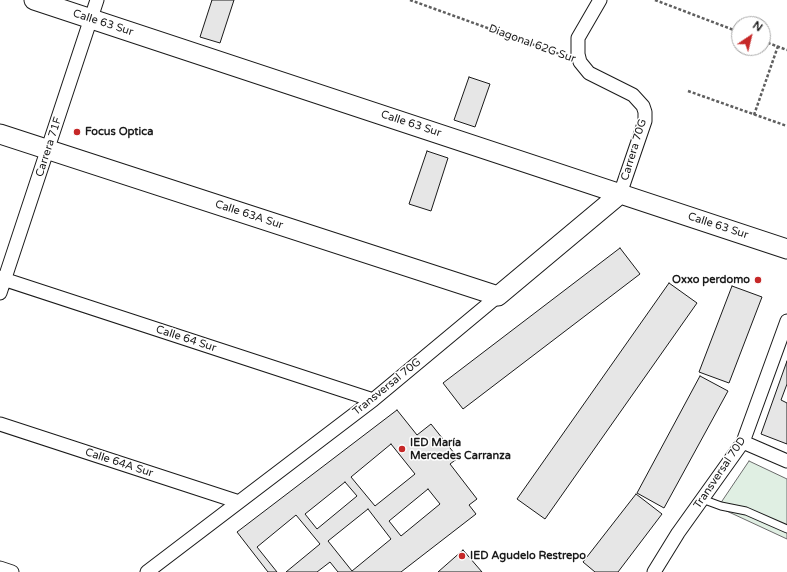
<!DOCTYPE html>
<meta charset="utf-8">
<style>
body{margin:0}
#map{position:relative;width:787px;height:572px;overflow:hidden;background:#fff;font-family:"Varela Round",sans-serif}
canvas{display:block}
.north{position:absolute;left:731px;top:16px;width:40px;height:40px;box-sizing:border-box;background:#fff;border:1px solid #a3a3a3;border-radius:50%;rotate:35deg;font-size:11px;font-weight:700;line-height:16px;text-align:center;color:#1a1a1a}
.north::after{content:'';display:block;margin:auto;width:14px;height:18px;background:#c62828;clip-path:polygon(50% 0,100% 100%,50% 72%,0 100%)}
</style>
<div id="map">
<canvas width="787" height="572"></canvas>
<div class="north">N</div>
</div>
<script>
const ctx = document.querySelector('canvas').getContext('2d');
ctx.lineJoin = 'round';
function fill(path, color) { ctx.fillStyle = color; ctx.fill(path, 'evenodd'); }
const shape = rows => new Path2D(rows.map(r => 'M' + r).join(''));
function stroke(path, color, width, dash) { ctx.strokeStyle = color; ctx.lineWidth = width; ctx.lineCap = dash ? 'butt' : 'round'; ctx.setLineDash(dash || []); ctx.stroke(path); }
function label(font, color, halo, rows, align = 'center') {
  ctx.font = font + ' "Varela Round",sans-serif'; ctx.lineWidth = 3; ctx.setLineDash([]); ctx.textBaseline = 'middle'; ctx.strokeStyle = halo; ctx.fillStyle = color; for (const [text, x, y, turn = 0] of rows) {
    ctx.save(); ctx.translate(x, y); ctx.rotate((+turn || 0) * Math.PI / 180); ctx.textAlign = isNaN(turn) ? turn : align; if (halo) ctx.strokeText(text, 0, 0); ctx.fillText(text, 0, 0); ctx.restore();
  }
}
const green = shape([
 [749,461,787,479,787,539,718,507,749,461]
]);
fill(green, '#e0efe3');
stroke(green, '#6a6a6a', 1);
const building = shape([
 [212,0,234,0,220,43,200,37,212,0],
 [469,77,490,84,475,127,454,120,469,77],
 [427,151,448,158,431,211,409,204,427,151],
 [620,248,640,274,463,409,443,383,620,248],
 [669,283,697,303,545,519,517,499,669,283],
 [732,286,762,297,729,383,699,372,732,286],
 [787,361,787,384,781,400,787,403,787,444,761,434,787,361],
 [700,376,728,391,664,508,637,493,700,376],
 [397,410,417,435,431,424,458,458,450,464,477,499,469,505,476,514,401,572,338,572,330,562,317,572,286,572,320,544,296,515,257,547,277,572,268,572,237,532,397,410],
 [391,444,415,474,375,506,351,477,391,444],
 [345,482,357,496,317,529,305,514,345,482],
 [428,489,440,504,401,536,389,521,428,489],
 [368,509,391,539,352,571,328,541,368,509],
 [636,494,662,514,618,572,595,572,583,562,636,494],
 [463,550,482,572,438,572,463,550]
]);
fill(building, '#e6e6e6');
stroke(building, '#1a1a1a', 1);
const lane = shape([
 [702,499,721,506,746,511,787,529]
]);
const street = shape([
 [600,0,578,38,578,54,580,62,589,73,633,95,643,106,645,112,645,121,620,194],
 [0,278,373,400],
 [0,293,97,0],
 [0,424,239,502],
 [743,442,787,461],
 [0,568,12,572],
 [147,572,373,400,498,296],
 [654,572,678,533,743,442,787,321]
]);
const secondary = shape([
 [34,0,787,249],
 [0,134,498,296,620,194]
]);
stroke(lane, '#1a1a1a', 9);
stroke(street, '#1a1a1a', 15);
stroke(secondary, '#1a1a1a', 21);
stroke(shape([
 [410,0,565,56],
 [655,0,739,32],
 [763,41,787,50],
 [688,91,787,126],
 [754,115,778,46]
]), '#5f5f5f', 2.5, [3, 2]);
stroke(lane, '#fff', 7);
stroke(street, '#fff', 13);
stroke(secondary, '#fff', 19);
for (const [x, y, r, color] of [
 [77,132,4,"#c62828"],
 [758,280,4,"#c62828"],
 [402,449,4,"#c62828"],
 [462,556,4,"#c62828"]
]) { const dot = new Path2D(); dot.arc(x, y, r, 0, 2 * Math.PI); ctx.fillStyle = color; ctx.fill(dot); stroke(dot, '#fff', 1.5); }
label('11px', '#1a1a1a', '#fff', [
 ["Calle 63 Sur",103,23,18],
 ["Diagonal 62G Sur",532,44,20],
 ["Calle 63 Sur",411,124,18],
 ["Carrera 71F",49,147,-72],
 ["Carrera 70G",634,150,-73],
 ["Calle 63A Sur",249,215,18],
 ["Calle 63 Sur",718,226,18],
 ["Calle 64 Sur",186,339,18],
 ["Transversal 70G",387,387,-39],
 ["Calle 64A Sur",119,463,18],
 ["Transversal 70D",720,473,-56]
]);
label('bold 11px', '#1a1a1a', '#fff', [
 ["Focus Optica",85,132],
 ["Oxxo perdomo",750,280,"right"],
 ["IED María",410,443],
 ["Mercedes Carranza",410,456],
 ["IED Agudelo Restrepo",470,556]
], 'left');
</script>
